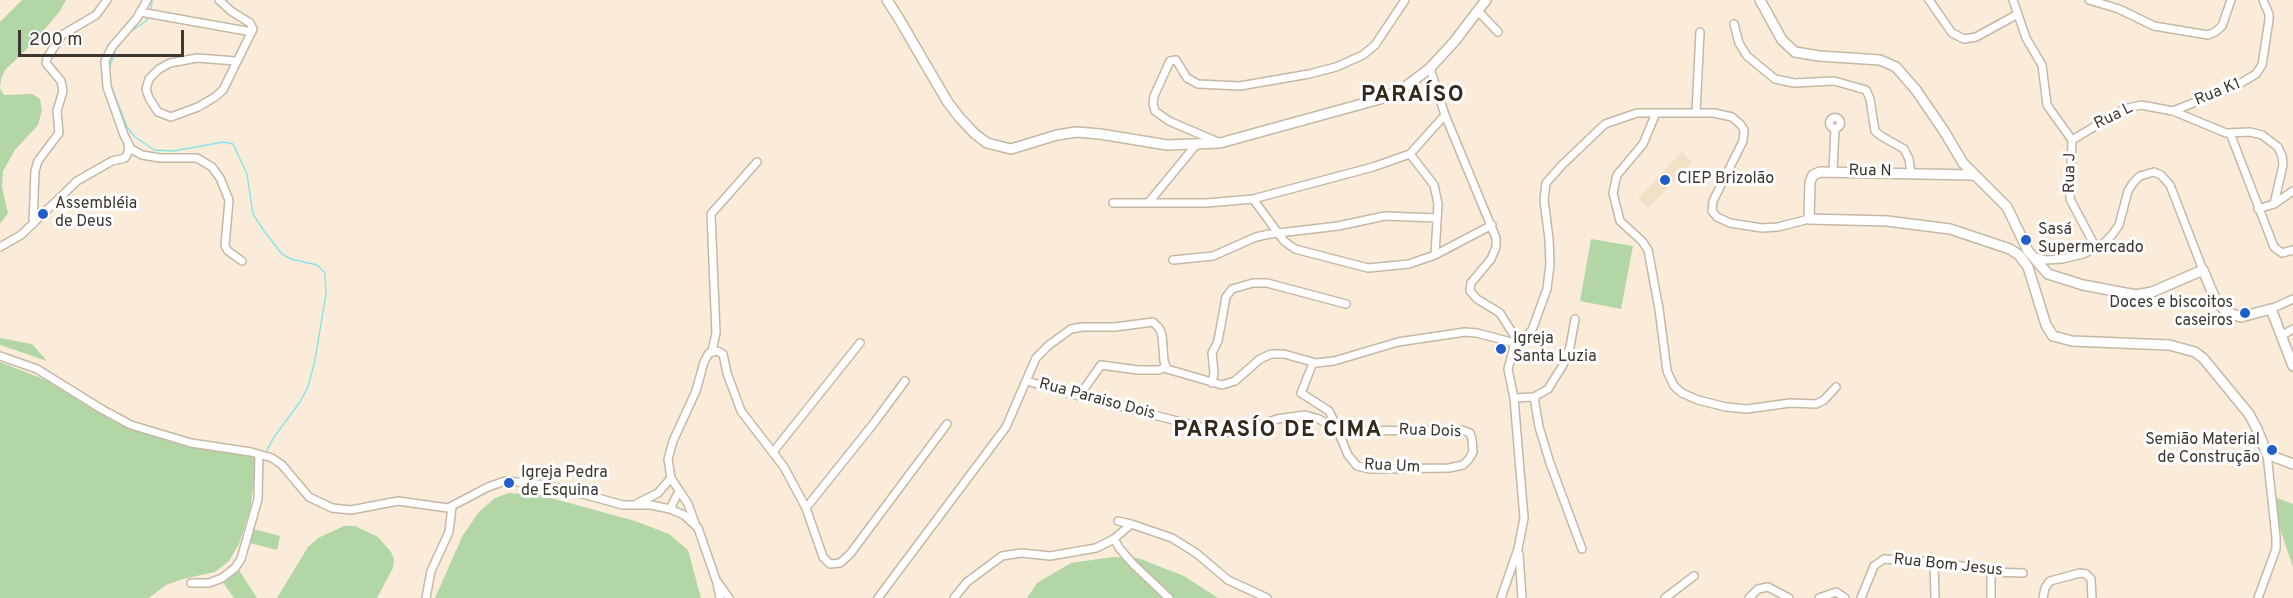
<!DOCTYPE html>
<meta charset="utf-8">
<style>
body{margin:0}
#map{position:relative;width:2293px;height:598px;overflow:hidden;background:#faecd9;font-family:Overpass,sans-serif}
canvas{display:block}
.scale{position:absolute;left:18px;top:30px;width:166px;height:27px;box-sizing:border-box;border:3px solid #3c3730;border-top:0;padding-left:8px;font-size:18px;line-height:21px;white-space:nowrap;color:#3c3730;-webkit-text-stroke:4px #fff;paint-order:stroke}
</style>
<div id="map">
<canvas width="2293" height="598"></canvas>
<div class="scale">200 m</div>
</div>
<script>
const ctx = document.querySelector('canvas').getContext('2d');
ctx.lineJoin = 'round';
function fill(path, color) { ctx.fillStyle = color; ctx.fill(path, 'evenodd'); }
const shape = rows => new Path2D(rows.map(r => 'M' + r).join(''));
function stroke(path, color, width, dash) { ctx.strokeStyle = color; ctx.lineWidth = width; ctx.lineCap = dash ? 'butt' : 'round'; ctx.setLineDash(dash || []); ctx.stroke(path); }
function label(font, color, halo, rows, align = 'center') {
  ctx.font = font + ' Overpass,sans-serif'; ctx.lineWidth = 6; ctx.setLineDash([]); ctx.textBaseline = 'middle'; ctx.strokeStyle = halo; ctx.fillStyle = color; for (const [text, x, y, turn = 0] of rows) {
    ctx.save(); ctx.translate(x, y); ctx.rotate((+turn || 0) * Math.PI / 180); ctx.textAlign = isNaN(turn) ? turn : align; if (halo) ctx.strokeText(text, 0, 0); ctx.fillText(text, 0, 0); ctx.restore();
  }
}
fill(shape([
 [1682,152,1692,162,1648,208,1638,198]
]), '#f3e1c7');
fill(shape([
 [22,0,66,0,60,11,33,43,5,70,1,79,0,88,4,95,32,94,40,99,42,110,38,125,15,150,3,171,2,187,8,213,0,224,0,22],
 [1591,239,1633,246,1621,309,1580,301],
 [0,338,32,344,47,361,0,345],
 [0,362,51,382,97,412,123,426,191,447,254,457,255,474,250,510,239,544,229,561,215,572,183,579,166,585,149,598,0,598],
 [509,493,540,495,635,521,669,534,688,550,701,598,435,598,463,535,479,512,495,498],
 [2272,496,2293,504,2293,567,2279,526],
 [344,526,355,526,378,537,391,552,394,559,393,568,377,598,277,598,308,547,318,538],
 [254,529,280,536,277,550,250,543],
 [1113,557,1138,558,1184,576,1218,598,1027,598,1037,583,1071,563],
 [239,570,257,598,234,598,222,581]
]), '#b2d6a5');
stroke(shape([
 [151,11,152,0],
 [126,35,146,21,149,15],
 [109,69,117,46],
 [110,83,127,127,135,137,154,150,173,151,224,142,233,144,247,174,253,214,264,231,282,254,291,259,317,265,325,273,326,294,315,360,308,387,300,402,274,437,265,454]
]), '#8be5e6', 1.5);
const street = shape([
 [147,0,137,18,112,47,105,61,107,87,124,135,131,149,142,155,160,158,197,158,212,167,220,178,229,200,225,246,228,251,242,261],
 [219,0,231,11,250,23,253,29,223,90,215,97,198,107,171,117,158,112,149,98,146,89,149,79,159,69,170,63,197,58,236,61],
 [1929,0,1952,33,1964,39,1976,37,2018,14],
 [2013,0,2026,38,2042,65,2047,105,2072,140,2070,199,2096,248],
 [2089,0,2119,9,2154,26,2208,35,2215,32,2222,26,2231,0],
 [1478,11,1498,32],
 [140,12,252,32],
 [1734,24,1739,43,1747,56,1775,79,1794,83,1834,81,1866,90,1870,99,1875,131,1881,136,1904,149,1909,159,1911,173],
 [1430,68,1445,115,1496,238,1496,247,1491,259,1471,283,1470,291,1477,299,1500,313,1518,342],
 [2173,111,2236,86,2256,74,2262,65,2269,20,2269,14,2263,0],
 [1656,113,1643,144,1617,175,1613,193,1620,221,1642,241,1648,250,1659,309,1667,371,1674,386,1682,393,1698,400,1726,407,1747,409,1790,403,1816,404,1824,400,1836,387],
 [1696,113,1700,32],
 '1829.5 123a5.5 5.5 0 1 1 11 0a5.5 5.5 0 1 1-11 0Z',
 [2230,133,2274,247,2282,253,2293,250],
 [2072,140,2124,109,2141,105,2173,111,2226,133,2250,132,2262,135,2278,147,2282,156,2283,165,2274,204,2258,209],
 [1218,142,1169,121,1155,111,1153,104,1154,96,1170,61,1176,60,1187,78,1198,84,1240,86,1309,74,1336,67,1363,55,1375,45,1405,0],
 [1833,171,1835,128],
 [1253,199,1284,241,1295,249,1368,268,1409,264,1435,255,1438,204,1434,185,1410,154],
 [1149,202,1196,145],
 [1113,203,1207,203,1253,199,1373,167,1410,154,1445,115],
 [2274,204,2293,191],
 [33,224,35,171,38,161,59,133,57,111,63,91,61,81,46,63,47,58,62,35,96,15,107,0],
 [0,247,21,235,77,181,112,161,125,158,129,150,128,145],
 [1435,255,1492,225],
 [2034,257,2045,260,2062,259,2083,254,2103,244,2112,235,2119,225,2128,191,2133,183,2140,176,2154,172,2161,175,2170,185,2203,270],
 [1173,260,1213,256,1256,237,1270,234,1338,226,1385,216,1436,218],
 [2271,309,2293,299],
 [2281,336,2293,329],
 [712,351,716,333,711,214,757,162],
 [0,356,37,369,103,410,131,425,191,443,251,452,272,458,282,465,309,497,332,508,351,510,398,501,448,508,488,487,505,481,538,484,568,490,623,505,651,505,670,509,684,515,698,528,716,580,729,598],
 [1027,381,1064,392,1224,433,1241,431,1277,419,1305,415,1319,419,1338,431,1462,430,1470,433,1472,439,1473,452,1469,459,1463,465,1449,468,1370,469,1357,466,1348,455,1338,431,1334,421,1329,411,1301,393,1313,363],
 [1212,383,1214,373,1212,353,1218,341,1226,297,1232,289,1253,283,1267,283,1346,304],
 [1079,396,1101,365,1138,370,1159,370,1166,367],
 [1534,397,1548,389,1563,365,1570,347,1575,319],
 [1514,398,1534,397,1539,427,1550,463,1582,549],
 [773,452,860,343],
 [638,503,658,493,671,478],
 [806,508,874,423,905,381],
 [670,509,679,491],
 [1118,521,1131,524],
 [696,526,688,504,671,478,668,459,673,441,696,391,704,362,709,353,717,351,723,354,727,373,741,411,784,467,806,508,823,557,830,564,840,563,850,554,947,424],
 [1114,539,1120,549,1133,564,1169,598],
 [1519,554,1522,598],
 [1934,562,1935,598],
 [1991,572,1991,598],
 [191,583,209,583,222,578,235,568,241,559,258,499,259,454],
 [717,583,720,598],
 [426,598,431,571,449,532,452,507],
 [878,598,1006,427,1036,358,1049,345,1071,329,1082,327,1115,327,1153,322,1159,328,1162,335,1164,361,1167,369,1222,385,1235,381,1260,359,1271,354,1284,354,1316,363,1334,361,1398,342,1465,332,1477,333,1511,342,1521,341,1532,330,1547,289,1550,264,1549,239,1544,200,1546,183,1562,165,1605,124,1637,113,1714,113,1732,117,1741,125,1744,130,1743,141,1713,201,1712,211,1717,217,1730,223,1762,228,1778,227,1809,219],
 [954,598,967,582,1002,556,1021,553,1050,556,1096,548,1114,539,1131,524,1172,538,1196,553,1228,580,1267,598],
 [1501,598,1518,549,1524,518,1514,398,1508,369,1515,343],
 [1665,598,1694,576],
 [1749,598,1758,589,1768,587,1789,598],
 [1819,598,1836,592,1845,598],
 [1861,598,1874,566,1884,559,1934,562,1975,568,1991,572,2023,573],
 [2043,598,2045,588,2050,581,2080,573,2086,574,2091,579,2092,598],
 [2258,598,2276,549,2276,537,2267,454]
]);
const secondary = shape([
 [887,0,898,17,947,101,959,117,975,134,987,143,1011,149,1057,135,1076,132,1100,134,1167,145,1220,143,1380,99,1401,90,1430,68,1454,42,1486,0],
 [1760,0,1782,40,1795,52,1819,56,1880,60,1896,67,1916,90,1944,131,1963,163,2007,207,2028,251,2048,274,2083,285,2136,295,2152,292,2203,270,2216,301,2227,312,2241,317,2271,309,2293,366],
 [1973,175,1820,172,1813,175,1810,182,1809,219,1887,221,1950,229,2010,249,2019,255,2028,267,2046,325,2053,336,2072,341,2169,345,2195,352,2203,358,2249,414,2257,429,2267,454,2293,464]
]);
stroke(street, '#c5b8a5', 10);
stroke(secondary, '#c5b8a5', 12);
stroke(street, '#fff', 7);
stroke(secondary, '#fff', 9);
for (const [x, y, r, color] of [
 [1665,180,6,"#215eca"],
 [43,214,6,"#215eca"],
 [2026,240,6,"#215eca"],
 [2245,313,6,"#215eca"],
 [1501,349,6,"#215eca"],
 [2272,450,6,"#215eca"],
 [509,483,6,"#215eca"]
]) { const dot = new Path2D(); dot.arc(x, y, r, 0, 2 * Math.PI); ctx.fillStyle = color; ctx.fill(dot); stroke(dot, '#fff', 2); }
label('16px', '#3c3730', '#fff', [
 ["Rua K1",2218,93,-22],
 ["Rua L",2114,117,-26],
 ["Rua N",1870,172,1],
 ["Rua J",2071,173,-89],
 ["Rua Paraiso Dois",1097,400,15],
 ["Rua Dois",1430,432,2],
 ["Rua Um",1392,467,3],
 ["Rua Bom Jesus",1948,566,6]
]);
label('16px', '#3c3730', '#fff', [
 ["CIEP Brizolão",1677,180],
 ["Assembléia",55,205],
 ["de Deus",55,223],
 ["Sasá",2038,231],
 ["Supermercado",2038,249],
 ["Doces e biscoitos",2233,304,"right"],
 ["caseiros",2233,322,"right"],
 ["Igreja",1513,340],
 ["Santa Luzia",1513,358],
 ["Semião Material",2260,441,"right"],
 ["de Construção",2260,459,"right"],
 ["Igreja Pedra",521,474],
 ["de Esquina",521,492]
], 'left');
ctx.letterSpacing = '1.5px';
label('bold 22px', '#34291a', '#fff', [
 ["PARAÍSO",1413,97],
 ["PARASÍO DE CIMA",1278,432]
]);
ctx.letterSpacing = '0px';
</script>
